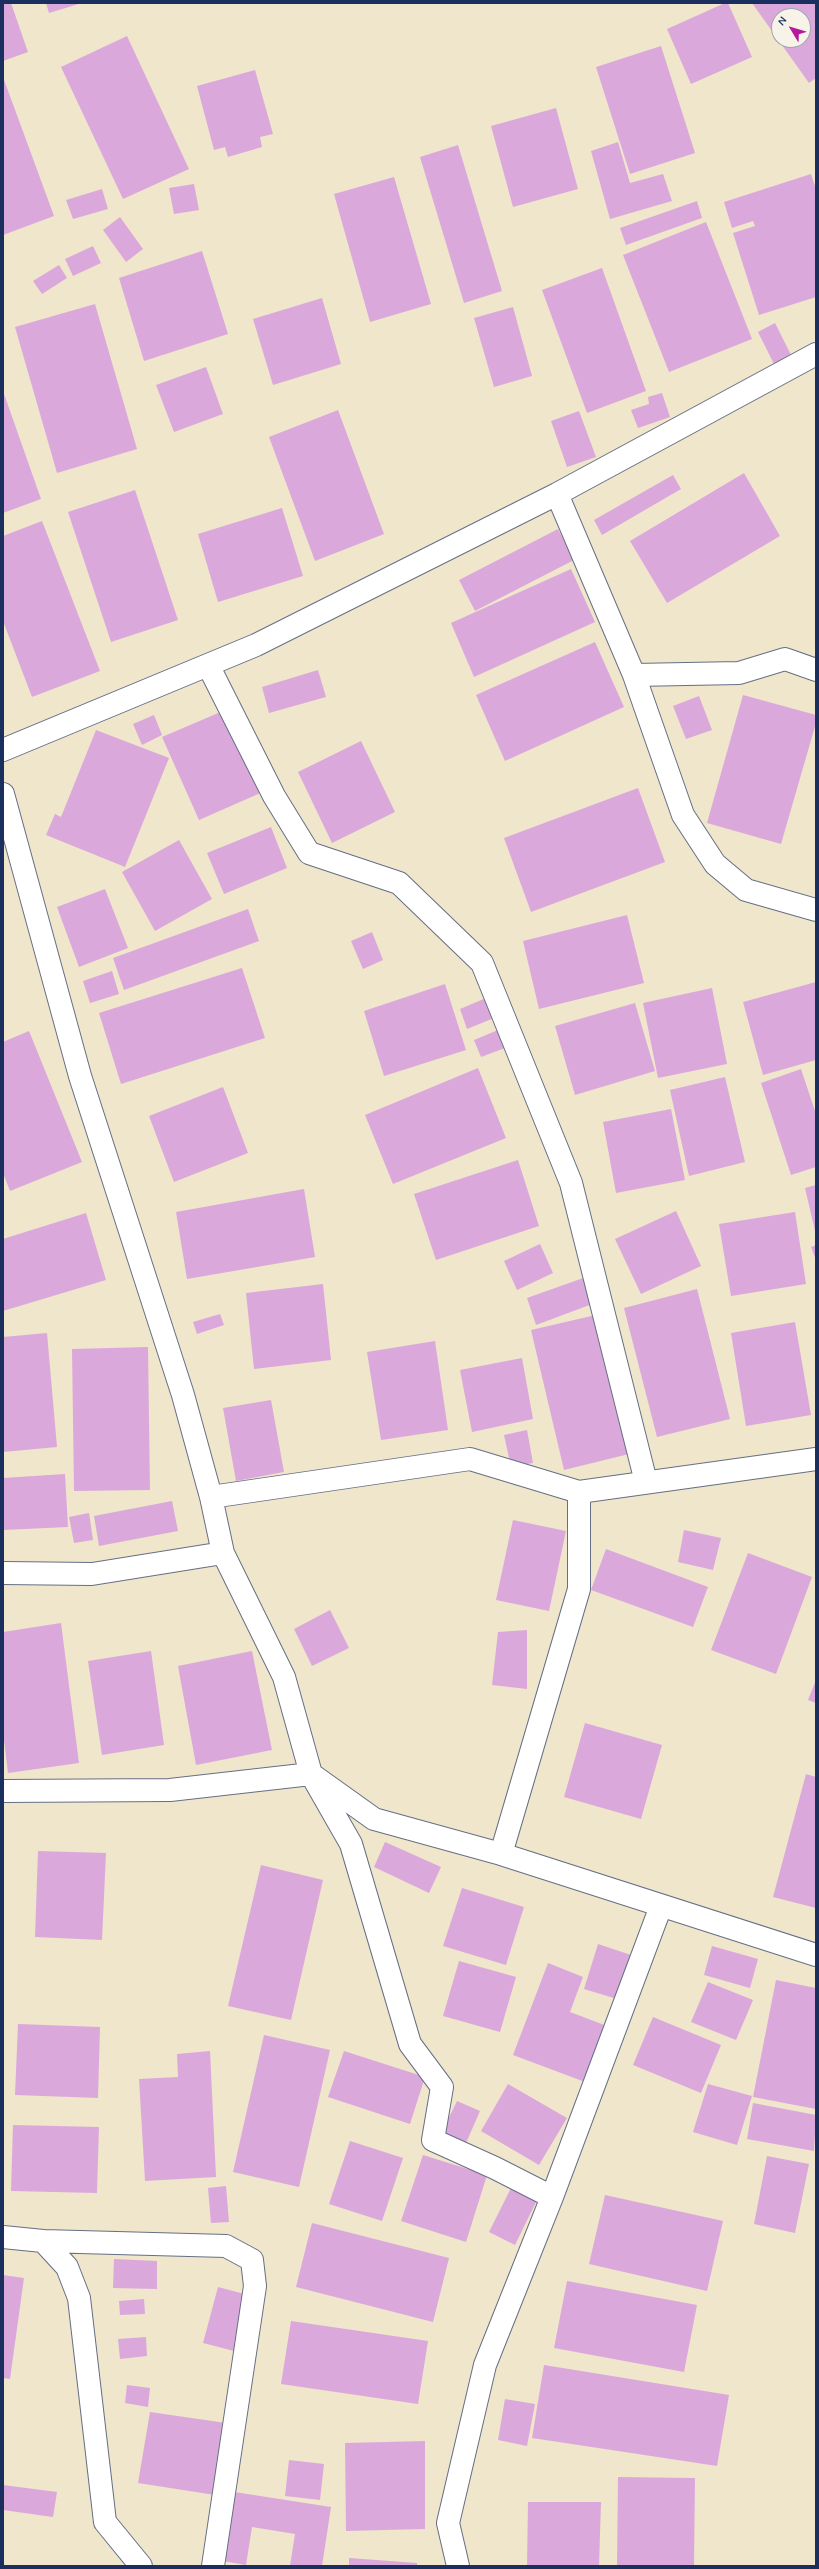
<!DOCTYPE html>
<style>
body{margin:0}
#map{position:relative;width:819px;height:2569px;overflow:hidden;background:#efe6cc;font-family:Mynerve,sans-serif}
canvas{display:block}
.frame{position:absolute;inset:0;border:4px solid #1b2f5e;pointer-events:none}
.north{position:absolute;left:771px;top:8px;width:40px;height:40px;box-sizing:border-box;background:#f7f3e8;border:1px solid #9fa5b1;border-radius:50%;rotate:308deg;font-size:11px;font-weight:700;line-height:16px;text-align:center;color:#1b2f5e}
.north::after{content:'';display:block;margin:auto;width:14px;height:18px;background:#b5179e;clip-path:polygon(50% 0,100% 100%,50% 72%,0 100%)}
</style>
<div id="map">
<canvas width="819" height="2569"></canvas>
<div class="frame"></div>
<div class="north">N</div>
</div>
<script>
const ctx = document.querySelector('canvas').getContext('2d');
ctx.lineJoin = 'round';
function fill(path, color) { ctx.fillStyle = color; ctx.fill(path, 'evenodd'); }
const shape = rows => new Path2D(rows.map(r => 'M' + r).join(''));
function stroke(path, color, width, dash) { ctx.strokeStyle = color; ctx.lineWidth = width; ctx.lineCap = dash ? 'butt' : 'round'; ctx.setLineDash(dash || []); ctx.stroke(path); }
fill(shape([
 [3,3,11,3,28,52,3,61],
 [46,3,82,3,49,13],
 [725,3,728,3,752,57,691,84,667,29],
 [752,3,816,3,816,78,809,83],
 [779,16,803,16,803,40,779,40],
 [127,36,189,169,123,199,61,67],
 [661,46,695,153,630,174,596,67],
 [255,70,273,134,260,137,262,147,228,157,225,147,214,150,197,86],
 [3,77,54,216,3,235],
 [556,108,578,189,513,207,491,126],
 [618,142,630,183,663,174,672,201,610,219,591,151],
 [458,145,502,291,464,303,420,157],
 [811,174,816,189,816,297,759,315,733,233,755,226,753,221,732,228,724,202],
 [394,177,431,304,370,322,334,194],
 [194,184,199,210,174,214,169,188],
 [102,189,108,209,73,219,66,200],
 [697,201,702,218,626,245,620,228],
 [120,217,143,249,126,262,103,230],
 [706,222,752,339,669,372,623,255],
 [93,246,101,263,73,276,65,259],
 [202,251,228,334,144,361,119,278],
 [59,265,67,278,42,294,33,281],
 [602,268,646,391,587,413,542,290],
 [322,298,341,364,273,385,253,319],
 [95,304,137,449,57,473,15,327],
 [513,307,532,376,494,387,474,318],
 [775,323,791,355,774,364,758,332],
 [206,367,223,414,174,432,156,385],
 [3,391,41,499,3,513],
 [662,393,670,417,638,428,631,410,649,404,648,397],
 [338,410,384,534,315,561,269,437],
 [579,411,596,457,567,467,551,421],
 [744,473,780,536,667,603,630,541],
 [673,475,681,489,602,535,594,520],
 [135,490,178,620,111,642,68,512],
 [282,508,303,576,218,602,198,534],
 [42,521,100,671,32,697,3,621,3,536],
 [558,529,574,560,475,611,459,580],
 [571,569,595,622,474,677,451,623],
 [595,642,624,707,505,761,476,695],
 [318,670,326,697,269,713,262,687],
 [743,695,816,715,816,723,781,844,707,823],
 [699,696,712,730,686,739,673,706],
 [230,708,265,791,199,820,162,737],
 [154,715,162,735,142,745,133,724],
 [96,730,169,758,125,867,46,835,55,814,61,817],
 [361,741,395,812,332,843,298,772],
 [638,788,665,862,531,912,504,838],
 [271,827,287,868,224,894,207,853],
 [179,840,212,899,155,931,122,872],
 [105,889,128,948,79,967,57,907],
 [248,909,259,941,124,990,113,958],
 [627,915,644,983,539,1009,523,941],
 [372,932,383,960,363,969,351,941],
 [242,968,265,1038,121,1084,99,1013],
 [112,971,119,994,90,1003,83,981],
 [816,982,816,1060,763,1075,743,1002],
 [445,984,466,1050,384,1076,364,1011],
 [712,988,727,1064,658,1078,643,1003],
 [486,998,494,1018,467,1029,460,1009],
 [635,1003,655,1071,575,1095,555,1026],
 [498,1030,505,1048,481,1057,474,1040],
 [29,1031,82,1162,10,1191,3,1173,3,1042],
 [478,1068,506,1138,393,1184,365,1115],
 [801,1069,816,1114,816,1167,791,1175,761,1083],
 [725,1077,745,1162,689,1176,670,1090],
 [223,1087,248,1153,174,1182,149,1116],
 [671,1109,685,1180,616,1193,603,1122],
 [518,1160,539,1226,436,1260,414,1194],
 [816,1185,816,1231,815,1231,805,1188],
 [304,1189,315,1257,187,1279,176,1212],
 [676,1211,701,1266,641,1294,615,1239],
 [795,1212,806,1284,731,1296,719,1224],
 [86,1213,106,1280,3,1311,3,1239],
 [540,1244,553,1273,517,1290,504,1261],
 [816,1245,816,1260,811,1247],
 [586,1277,595,1303,536,1325,527,1298],
 [323,1284,331,1360,254,1369,246,1293],
 [697,1289,730,1419,657,1437,624,1308],
 [220,1314,224,1325,197,1334,193,1322],
 [600,1314,633,1453,564,1470,531,1330],
 [795,1322,811,1415,746,1426,731,1333],
 [47,1333,57,1447,3,1452,3,1337],
 [435,1341,448,1430,381,1440,367,1352],
 [148,1347,150,1490,74,1491,72,1349],
 [522,1358,533,1419,472,1432,460,1370],
 [271,1400,284,1472,236,1481,223,1408],
 [527,1430,533,1463,511,1467,504,1435],
 [65,1474,68,1527,3,1530,3,1478],
 [172,1501,178,1531,99,1546,94,1516],
 [89,1513,93,1540,74,1543,69,1517],
 [513,1520,566,1531,549,1611,496,1600],
 [684,1530,721,1538,713,1570,678,1562],
 [606,1549,708,1587,693,1627,591,1590],
 [748,1553,812,1577,776,1674,711,1650],
 [330,1610,349,1648,312,1666,294,1629],
 [61,1623,79,1763,8,1773,3,1732,3,1632],
 [527,1630,527,1689,492,1685,498,1632],
 [151,1651,164,1745,102,1755,88,1661],
 [252,1651,272,1750,196,1765,178,1666],
 [816,1680,816,1703,808,1700],
 [585,1723,662,1745,641,1819,564,1797],
 [806,1774,816,1777,816,1908,773,1897],
 [385,1842,441,1867,429,1893,374,1867],
 [38,1851,106,1853,102,1940,35,1937],
 [261,1865,323,1880,291,2020,228,2006],
 [462,1888,524,1907,506,1965,443,1946],
 [598,1944,631,1955,617,1999,584,1989],
 [712,1946,758,1959,750,1988,704,1975],
 [459,1961,516,1977,500,2032,443,2016],
 [548,1963,583,1977,570,2012,607,2026,585,2082,513,2055],
 [776,1980,816,1988,816,2109,753,2097],
 [708,1982,753,2000,736,2040,691,2022],
 [653,2017,721,2045,701,2093,633,2065],
 [18,2024,100,2027,98,2098,15,2095],
 [264,2035,330,2050,299,2187,233,2172],
 [210,2051,216,2177,145,2181,139,2079,178,2077,177,2054],
 [344,2051,425,2077,410,2124,328,2097],
 [508,2084,567,2118,539,2165,481,2131],
 [708,2084,752,2096,737,2145,693,2132],
 [457,2101,480,2111,466,2143,442,2132],
 [753,2103,816,2115,814,2151,747,2139],
 [13,2125,99,2127,97,2193,11,2191],
 [350,2141,403,2158,382,2221,329,2204],
 [423,2155,487,2175,466,2242,401,2221],
 [767,2156,809,2164,795,2233,754,2224],
 [513,2184,539,2196,515,2245,489,2232],
 [226,2186,229,2222,211,2223,208,2188],
 [605,2195,723,2221,707,2291,589,2264],
 [312,2223,449,2258,433,2322,296,2287],
 [114,2259,157,2261,157,2289,113,2288],
 [3,2275,24,2278,10,2379,3,2378],
 [567,2281,697,2305,684,2372,554,2348],
 [218,2287,248,2295,234,2351,203,2343],
 [144,2299,145,2314,120,2315,119,2301],
 [291,2321,428,2341,418,2404,281,2384],
 [146,2337,147,2356,120,2359,118,2339],
 [544,2365,729,2395,717,2466,532,2438],
 [127,2385,150,2388,148,2407,125,2403],
 [505,2399,535,2404,527,2446,498,2440],
 [150,2412,226,2423,215,2495,138,2483],
 [425,2441,425,2529,346,2531,345,2443],
 [289,2460,324,2464,320,2500,285,2496],
 [618,2477,695,2478,694,2566,617,2566],
 [3,2485,57,2492,53,2517,3,2510],
 [228,2491,331,2507,322,2566,290,2566,295,2534,252,2527,246,2565,217,2560],
 [528,2502,601,2502,599,2566,527,2566],
 [349,2558,417,2563,417,2566,349,2566]
]), '#dba8dc');
const minor = shape([
 [557,494,634,675,683,815,715,864,746,890,816,910],
 [208,665,274,796,309,853,399,883,482,963,571,1183,646,1482],
 [634,675,739,673,785,659,816,670],
 [3,750,256,645,557,494,816,354],
 [3,794,80,1076,183,1395,211,1497,223,1553,284,1677,311,1774,351,1844,410,2044,442,2087,433,2140,495,2168,552,2197],
 [211,1497,470,1459,579,1492,816,1459],
 [3,1573,92,1574,223,1553],
 [3,1791,170,1790,311,1774,374,1819,501,1854,816,1955],
 [501,1854,579,1589,579,1492],
 [3,2237,43,2241,67,2267,79,2298,105,2522,141,2566],
 [43,2241,226,2246,252,2260,255,2286,213,2566],
 [458,2566,448,2523,485,2365,552,2197,661,1906]
]);
stroke(minor, '#656f84', 24);
stroke(minor, '#fff', 22);
</script>
